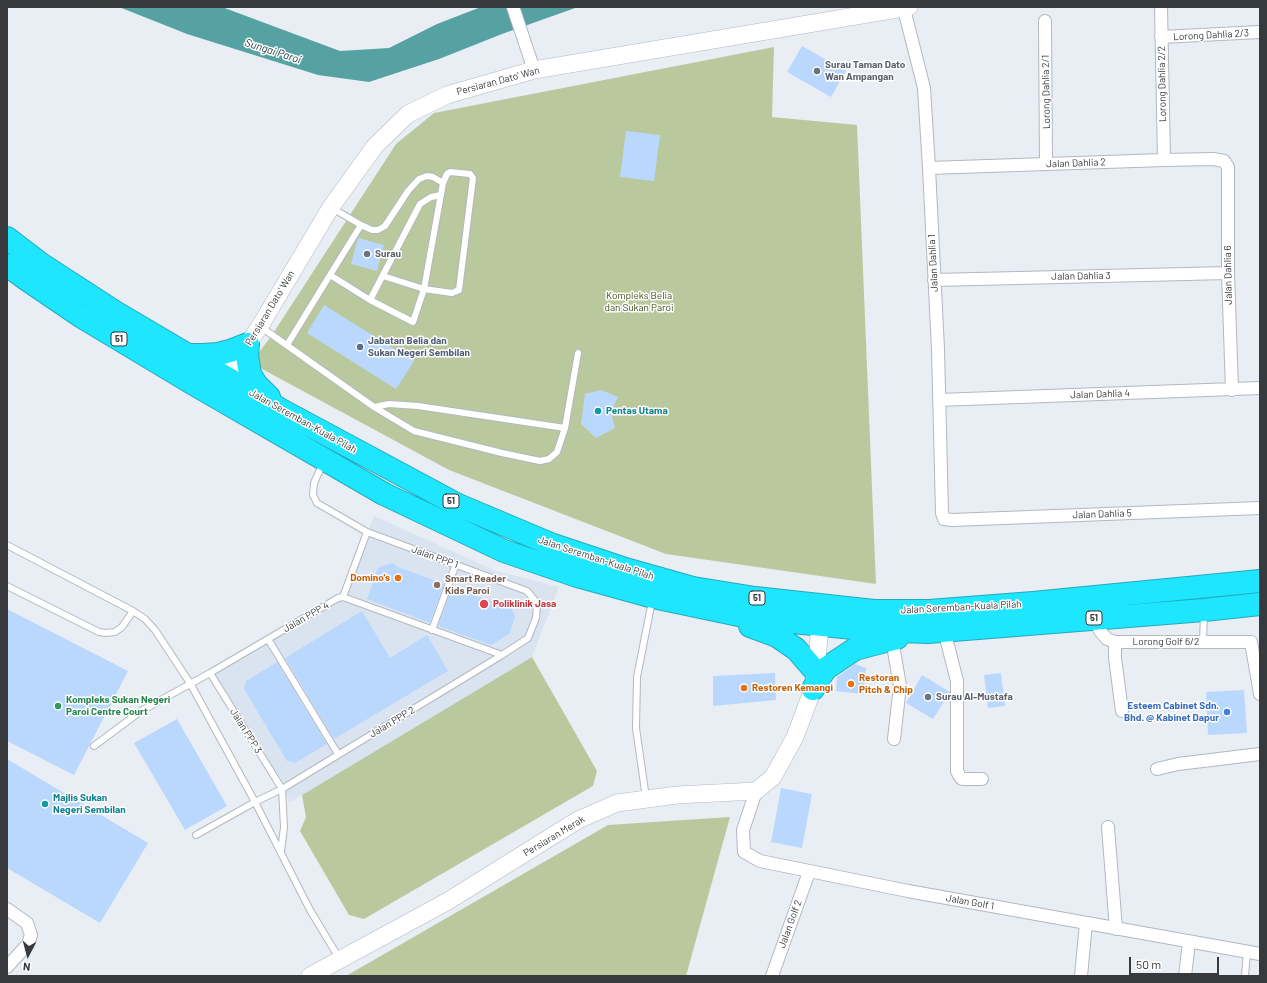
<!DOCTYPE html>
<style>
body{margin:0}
#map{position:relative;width:1267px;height:983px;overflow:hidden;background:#e9eef5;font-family:Barlow,sans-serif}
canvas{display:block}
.frame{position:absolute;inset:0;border:8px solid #37393c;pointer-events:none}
.north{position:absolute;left:8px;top:935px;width:40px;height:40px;-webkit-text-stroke:3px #fff;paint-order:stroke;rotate:186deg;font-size:11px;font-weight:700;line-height:16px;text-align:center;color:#37393c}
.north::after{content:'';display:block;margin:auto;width:14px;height:18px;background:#37393c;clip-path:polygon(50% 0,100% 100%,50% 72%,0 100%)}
.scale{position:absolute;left:1129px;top:957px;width:90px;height:18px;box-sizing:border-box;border:2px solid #37393c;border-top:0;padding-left:5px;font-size:12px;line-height:14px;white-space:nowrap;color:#37393c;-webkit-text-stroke:3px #fff;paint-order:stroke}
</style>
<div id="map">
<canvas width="1267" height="983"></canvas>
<div class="frame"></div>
<div class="north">N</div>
<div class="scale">50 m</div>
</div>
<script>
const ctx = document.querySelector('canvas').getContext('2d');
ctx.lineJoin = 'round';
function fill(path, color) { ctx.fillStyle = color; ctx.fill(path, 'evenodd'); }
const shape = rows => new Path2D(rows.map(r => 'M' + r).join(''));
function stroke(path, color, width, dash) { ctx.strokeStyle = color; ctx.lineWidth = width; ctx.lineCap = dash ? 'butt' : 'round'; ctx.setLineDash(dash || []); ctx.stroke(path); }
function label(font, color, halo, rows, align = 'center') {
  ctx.font = font + ' Barlow,sans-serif'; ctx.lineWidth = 3; ctx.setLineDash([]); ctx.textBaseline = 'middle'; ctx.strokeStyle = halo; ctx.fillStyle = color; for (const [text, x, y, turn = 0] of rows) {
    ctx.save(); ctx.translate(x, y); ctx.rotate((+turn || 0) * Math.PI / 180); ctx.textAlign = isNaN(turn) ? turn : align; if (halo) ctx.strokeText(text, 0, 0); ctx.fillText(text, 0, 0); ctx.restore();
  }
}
fill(shape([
 [374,516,496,571,559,587,532,657,302,795,290,802,209,673,341,599]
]), '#d9e4f0');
fill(shape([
 [774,47,772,117,857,125,876,584,666,554,449,470,251,363,272,335,396,144,434,113],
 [532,657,597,771,593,786,364,919,349,915,300,831,306,817,302,795],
 [730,817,686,976,346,976,608,825]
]), '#bac99d');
fill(shape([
 [119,7,222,7,340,51,389,48,437,24,481,7,578,7,502,34,439,59,369,82,318,75,187,34]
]), '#56a2a2');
fill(shape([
 [802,46,846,71,831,97,787,72],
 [626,131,660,135,654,181,620,177],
 [358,238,384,245,377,271,351,264],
 [324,305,414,361,396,389,307,333],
 [601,390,618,397,614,405,612,416,615,428,596,438,581,424,585,394],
 [392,563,398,567,444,584,430,623,367,599,378,568],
 [452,587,512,609,515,617,509,634,491,645,438,626],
 [7,609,128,671,74,775,7,741],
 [362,611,390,658,427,635,448,671,334,739,285,658],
 [277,662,327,744,295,763,287,761,244,689,246,681],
 [855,664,866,668,863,694,836,691,837,677],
 [775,673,776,700,713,706,713,676],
 [1001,673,1005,706,988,708,984,675],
 [922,675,950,692,933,719,906,703],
 [1244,690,1247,733,1208,735,1206,692],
 [177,719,227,806,185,830,134,743],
 [7,759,148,843,100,923,7,868],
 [781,788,812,794,802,848,771,842]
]), '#bad8fd');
const lane = shape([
 [361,225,372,230,378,230,385,226,408,191,419,179,427,176,433,177,443,183],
 [330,275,361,225,332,208],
 [370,300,420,204,431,197,441,195],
 [261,327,374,407,414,431,502,453,540,461,549,459,557,452,565,428,578,353],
 [287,345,330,275,370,300,413,322,424,289,443,183,447,174,450,172,470,174,473,178,459,290,452,293,424,289,383,276],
 [374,407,389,404,418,406,565,428],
 [7,545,133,611,145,619,155,630,190,683,255,802,310,910,339,958],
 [7,586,99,632,106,633,115,632,122,627,133,611],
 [343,597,502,655],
 [432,630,456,564],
 [268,639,338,754],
 [1203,642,1204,613],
 [210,673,282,789,284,827,281,851],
 [94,746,141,711,210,673,338,598,343,597,367,532],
 [646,798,636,728,637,677,652,601],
 [196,835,255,802,282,789,502,655,528,638,536,618,537,603,527,591,367,532,317,503,313,495,314,483,323,463],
 [1245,976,1247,952]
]);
const street = shape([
 [513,7,534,70],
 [1161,7,1164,160],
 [904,9,924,88,929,168,938,349,942,513,944,519,952,520,1260,508],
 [1045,21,1046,164],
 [1161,37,1260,32],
 [929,168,1164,160,1213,159,1224,161,1228,167,1228,273,1232,390],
 [934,280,1228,273],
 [939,400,1260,388],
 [1095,618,1100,631,1107,639,1115,642,1251,642,1260,694],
 [944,630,957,681,957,771,959,775,962,779,982,779],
 [892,639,900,686,894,739],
 [1115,642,1115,658,1122,711],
 [1157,769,1178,764,1260,754],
 [756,791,743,830,744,852,760,861,908,891,1260,954],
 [1108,827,1116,929],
 [7,909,27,923,31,935,28,944,7,967],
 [772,976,809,872],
 [1081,976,1086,923],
 [1185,976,1189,942]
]);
const secondary = shape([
 [225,377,260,326,331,207,375,146,408,114,447,95,534,70,909,7],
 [310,976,448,901,578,820,617,803,677,795,756,791,773,777,795,737,813,689,816,672,821,613]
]);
const highway = shape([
 [7,238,41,264,115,312,283,411,458,505,553,545,622,568,693,588,755,598,874,611,929,611,1033,603,1260,581],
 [7,265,26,279,82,317,192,383,384,494,504,551,577,576,653,597,753,618,873,630,928,632,1204,610,1260,604],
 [187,355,203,355,218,354,230,351,248,344,247,356,250,374,256,384,269,397],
 [750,626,777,636,796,649,816,672],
 [813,689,825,669,855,649,897,638]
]);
stroke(lane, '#b3b8bf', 8);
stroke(street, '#b3b8bf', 14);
stroke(secondary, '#b3b8bf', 18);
stroke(highway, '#26a9ba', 24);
stroke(lane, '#fff', 6);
stroke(street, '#fff', 12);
stroke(secondary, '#fff', 17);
stroke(highway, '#1de6fe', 22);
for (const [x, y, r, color] of [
 [817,71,4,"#6b7280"],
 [367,254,4,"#6b7280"],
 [360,347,4,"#5c6f8a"],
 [598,411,4,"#0f9aa8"],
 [398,578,4,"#e8710a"],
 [437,585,4,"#8d6e63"],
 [484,604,5,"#e0444e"],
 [851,684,4,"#e8710a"],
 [744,688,4,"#e8710a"],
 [928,697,4,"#6b7280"],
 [58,706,4,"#2e9e5b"],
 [1227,712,4,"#3f7fe0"],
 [45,804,4,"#0f9aa8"]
]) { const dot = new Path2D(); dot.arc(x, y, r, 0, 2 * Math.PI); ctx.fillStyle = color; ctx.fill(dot); stroke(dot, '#fff', 1.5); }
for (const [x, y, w] of [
 [119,339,16],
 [451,501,16],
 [757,598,16],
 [1094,618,16]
]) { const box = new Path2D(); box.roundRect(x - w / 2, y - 7, w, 14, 3); ctx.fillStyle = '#fff'; ctx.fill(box); stroke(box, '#37393c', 1); }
label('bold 9px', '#37393c', null, [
 ["51",119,339],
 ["51",451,501],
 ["51",757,598],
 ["51",1094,618]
]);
label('10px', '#37393c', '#fff', [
 ["Lorong Dahlia 2/3",1211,35,-3],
 ["Persiaran Dato' Wan",498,81,-15],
 ["Lorong Dahlia 2/2",1162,84,-91],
 ["Lorong Dahlia 2/1",1046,92,-91],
 ["Jalan Dahlia 2",1076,163,-2],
 ["Jalan Dahlia 1",933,263,-93],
 ["Jalan Dahlia 6",1228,275,-91],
 ["Jalan Dahlia 3",1081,276,-1],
 ["Persiaran Dato' Wan",270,308,-59],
 ["Jalan Dahlia 4",1100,394,-2],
 ["Jalan Seremban-Kuala Pilah",303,421,29],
 ["Jalan Dahlia 5",1102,514,-2],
 ["Jalan PPP 1",435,557,20],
 ["Jalan Seremban-Kuala Pilah",596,558,18],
 ["Jalan Seremban-Kuala Pilah",961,607,-3],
 ["Jalan PPP 4",306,617,-30],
 ["Lorong Golf 6/2",1166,642],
 ["Jalan PPP 2",392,722,-31],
 ["Jalan PPP 3",246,731,58],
 ["Persiaran Merak",554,836,-31],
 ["Jalan Golf 1",970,902,10],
 ["Jalan Golf 2",790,924,-70]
]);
label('bold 10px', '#5b616d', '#fff', [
 ["Surau Taman Dato",825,65],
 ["Wan Ampangan",825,77],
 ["Surau",375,254],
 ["Surau Al-Mustafa",936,697]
], 'left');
label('10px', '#405014', '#fff', [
 ["Kompleks Belia",639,296],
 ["dan Sukan Paroi",639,308]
]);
label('bold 10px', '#4e5e75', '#fff', [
 ["Jabatan Belia dan",368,341],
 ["Sukan Negeri Sembilan",368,353]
], 'left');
label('bold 10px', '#0d838f', '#fff', [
 ["Pentas Utama",606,411],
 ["Majlis Sukan",53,798],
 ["Negeri Sembilan",53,810]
], 'left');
label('bold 10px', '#c56008', '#fff', [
 ["Domino's",390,578,"right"],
 ["Restoran",859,678],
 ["Pitch & Chip",859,690],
 ["Restoren Kemangi",752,688]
], 'left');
label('bold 10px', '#785e54', '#fff', [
 ["Smart Reader",445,579],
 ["Kids Paroi",445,591]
], 'left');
label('bold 10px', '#be3a42', '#fff', [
 ["Poliklinik Jasa",493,604]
], 'left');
label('bold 10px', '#27864d', '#fff', [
 ["Kompleks Sukan Negeri",66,700],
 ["Paroi Centre Court",66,712]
], 'left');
label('bold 10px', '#366cbe', '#fff', [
 ["Esteem Cabinet Sdn.",1219,706],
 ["Bhd. @ Kabinet Dapur",1219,718]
], 'right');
label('italic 11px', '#1b4040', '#fff', [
 ["Sungai Paroi",273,51,18]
]);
</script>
